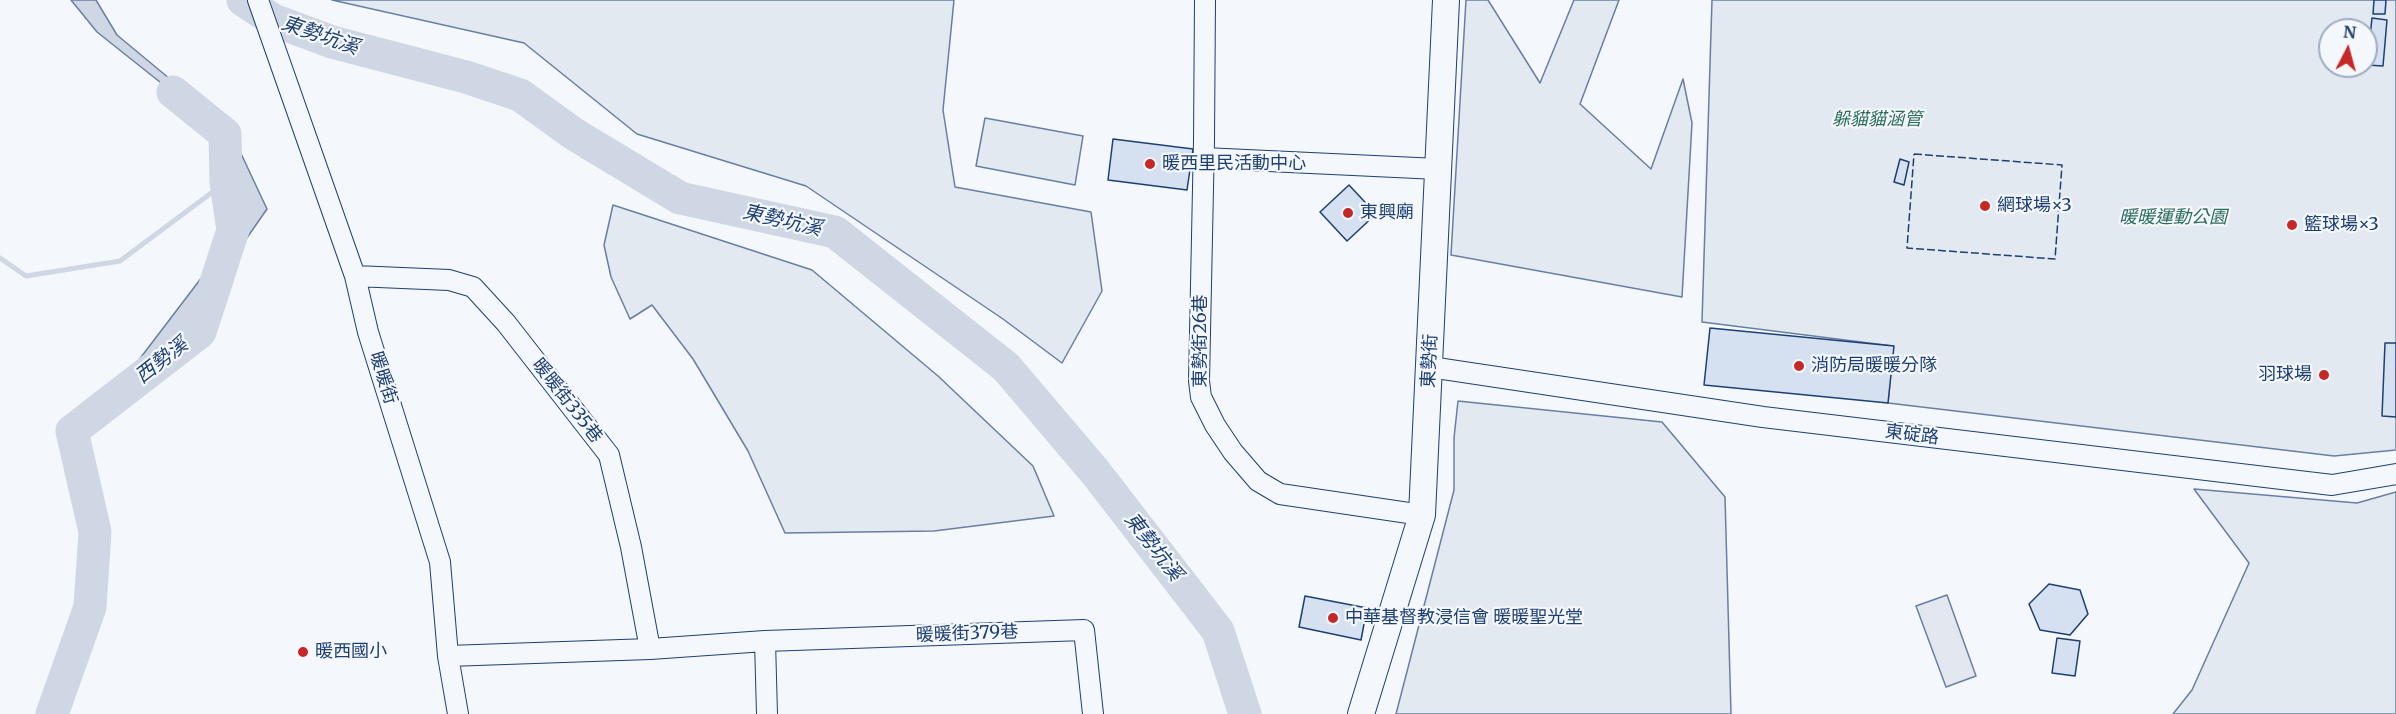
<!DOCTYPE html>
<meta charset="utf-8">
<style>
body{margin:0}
#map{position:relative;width:2396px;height:714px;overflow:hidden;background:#f4f7fb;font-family:Merriweather,serif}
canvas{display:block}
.north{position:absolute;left:2318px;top:18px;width:60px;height:60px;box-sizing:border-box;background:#f4f7fb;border:2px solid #9eadc5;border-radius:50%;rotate:6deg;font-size:16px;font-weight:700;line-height:24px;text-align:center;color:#1d3f73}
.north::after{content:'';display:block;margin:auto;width:21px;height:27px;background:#c62828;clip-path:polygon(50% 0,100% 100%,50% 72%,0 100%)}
</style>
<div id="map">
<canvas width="2396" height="714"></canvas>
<div class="north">N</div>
</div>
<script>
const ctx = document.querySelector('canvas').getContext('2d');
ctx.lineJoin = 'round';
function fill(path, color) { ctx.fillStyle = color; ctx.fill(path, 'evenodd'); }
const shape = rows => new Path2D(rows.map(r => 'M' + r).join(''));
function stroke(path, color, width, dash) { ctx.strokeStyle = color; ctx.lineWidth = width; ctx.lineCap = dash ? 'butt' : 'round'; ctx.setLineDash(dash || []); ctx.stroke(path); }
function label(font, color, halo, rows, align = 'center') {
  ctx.font = font + ' Merriweather,"Noto Sans TC",serif'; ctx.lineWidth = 4.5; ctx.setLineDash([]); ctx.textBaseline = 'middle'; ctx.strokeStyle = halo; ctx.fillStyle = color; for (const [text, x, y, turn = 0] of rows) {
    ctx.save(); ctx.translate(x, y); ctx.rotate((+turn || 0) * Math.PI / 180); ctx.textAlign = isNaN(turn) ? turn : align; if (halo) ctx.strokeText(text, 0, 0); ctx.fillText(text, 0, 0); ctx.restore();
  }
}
const green = shape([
 [332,0,954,0,943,110,955,187,1091,212,1102,291,1062,363,1003,319,806,186,637,134,524,43,332,0],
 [1466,0,1488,0,1540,83,1574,0,1619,0,1580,104,1651,169,1683,79,1692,123,1682,297,1451,255,1466,0],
 [1712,0,2396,0,2396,450,2334,456,1888,403,1893,346,1702,322,1712,0],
 [2330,30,2366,30,2366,66,2330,66,2330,30],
 [985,118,1083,136,1075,185,976,166,985,118],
 [613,205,812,270,938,376,1033,466,1054,516,934,531,785,533,748,451,693,359,652,305,630,319,611,277,604,245,613,205],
 [1458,401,1662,422,1725,497,1731,714,1396,714,1454,490,1454,438,1458,401],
 [2194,489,2357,503,2396,492,2396,714,2173,714,2192,690,2249,563,2194,489]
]);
fill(green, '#e3e9f0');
stroke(green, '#687fa3', 1.5);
const parking = shape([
 [1947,595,1976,676,1946,687,1916,606,1947,595]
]);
fill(parking, '#e3e8f0');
stroke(parking, '#687fa3', 1.5);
const water = shape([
 [71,0,96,0,117,35,229,128,267,209,228,265,152,387,135,365,215,260,229,137,97,32,71,0]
]);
fill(water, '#cfd7e4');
stroke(water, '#687fa3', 1.5);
stroke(shape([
 [0,258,26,276,120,261,226,182]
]), '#cfd7e4', 5);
stroke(shape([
 [243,0,273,20,332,42,466,77,520,95,574,134,680,198,835,232,1006,367,1096,473,1218,631,1245,714],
 [52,714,90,607,95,532,72,431,200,332,233,230,226,182,225,134,173,92]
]), '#cfd7e4', 33);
const building = shape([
 [2374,0,2386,0,2385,14,2373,14,2374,0],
 [2372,18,2387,20,2383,66,2367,65,2372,18],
 [1113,139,1193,149,1187,190,1108,180,1113,139],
 [1900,159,1909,162,1904,185,1894,182,1900,159],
 [1349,185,1376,214,1347,241,1320,212,1349,185],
 [1710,328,1894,346,1888,403,1704,385,1710,328],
 [2385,343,2396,343,2396,417,2382,416,2385,343],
 [2049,584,2080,590,2088,614,2070,635,2040,630,2029,604,2049,584],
 [1305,596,1367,608,1361,640,1299,627,1305,596],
 [2057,638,2080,641,2075,676,2052,673,2057,638]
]);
fill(building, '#d5e0f0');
stroke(building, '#1d3f73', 1.5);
const minor = shape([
 [258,0,355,276,368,332,440,562,448,656,458,714],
 [1205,0,1204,140,1199,381,1201,397,1215,425,1233,452,1258,481,1280,494,1422,515],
 [1204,158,1438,169],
 [355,276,449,280,473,287,506,323,609,455,631,547,650,649],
 [1430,367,1763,417,2332,485,2396,474],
 [765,641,767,714],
 [448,656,650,649,765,641,1084,630,1093,714]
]);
const major = shape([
 [1361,714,1422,515,1446,0]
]);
stroke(minor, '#1d3f73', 22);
stroke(major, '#1d3f73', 28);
stroke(minor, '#f4f7fb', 20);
stroke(major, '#f4f7fb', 26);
stroke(shape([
 [1914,154,2062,165,2055,259,1907,248,1914,154]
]), '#1d3f73', 1.5, [8, 3]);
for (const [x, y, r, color] of [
 [1150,164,6,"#c62828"],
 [1985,206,6,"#c62828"],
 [1348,213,6,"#c62828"],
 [2292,225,6,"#c62828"],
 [1799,366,6,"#c62828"],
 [2324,375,6,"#c62828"],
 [1333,618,6,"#c62828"],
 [303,652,6,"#c62828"]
]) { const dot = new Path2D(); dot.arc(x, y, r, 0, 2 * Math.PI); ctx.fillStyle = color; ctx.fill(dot); stroke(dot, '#f4f7fb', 2); }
label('italic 18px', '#2c6c60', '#f4f7fb', [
 ["躲貓貓涵管",1877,120],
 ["暖暖運動公園",2173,218]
]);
label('18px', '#1d3f73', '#f4f7fb', [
 ["暖西里民活動中心",1162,164],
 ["網球場×3",1997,206],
 ["東興廟",1360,213],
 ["籃球場×3",2304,225],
 ["消防局暖暖分隊",1811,366],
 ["羽球場",2312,375,"right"],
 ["中華基督教浸信會 暖暖聖光堂",1345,618],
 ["暖西國小",315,652]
], 'left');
label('18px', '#1d3f73', '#f4f7fb', [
 ["東勢街26巷",1201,341,-90],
 ["東勢街",1430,361,-87],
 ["暖暖街",383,378,73],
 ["暖暖街335巷",567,401,52],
 ["東碇路",1912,435,7],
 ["暖暖街379巷",967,634,-2]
]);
label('italic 20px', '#1d3f73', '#f4f7fb', [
 ["東勢坑溪",320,36,19],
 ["東勢坑溪",782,221,13],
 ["西勢溪",162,361,-38],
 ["東勢坑溪",1153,547,52]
]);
</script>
